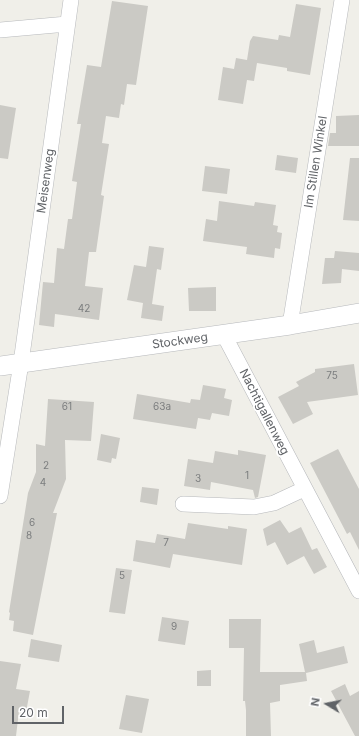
<!DOCTYPE html>
<style>
body{margin:0}
#map{position:relative;width:359px;height:736px;overflow:hidden;background:#f0efe9;font-family:Inter,sans-serif}
canvas{display:block}
.north{position:absolute;left:307px;top:684px;width:40px;height:40px;-webkit-text-stroke:3px #fff;paint-order:stroke;rotate:280deg;font-size:11px;font-weight:700;line-height:16px;text-align:center;color:#606367}
.north::after{content:'';display:block;margin:auto;width:14px;height:18px;background:#606367;clip-path:polygon(50% 0,100% 100%,50% 72%,0 100%)}
.scale{position:absolute;left:12px;top:706px;width:52px;height:18px;box-sizing:border-box;border:2px solid #606367;border-top:0;padding-left:5px;font-size:12px;line-height:14px;white-space:nowrap;color:#606367;-webkit-text-stroke:3px #fff;paint-order:stroke}
</style>
<div id="map">
<canvas width="359" height="736"></canvas>
<div class="north">N</div>
<div class="scale">20 m</div>
</div>
<script>
const ctx = document.querySelector('canvas').getContext('2d');
ctx.lineJoin = 'round';
function fill(path, color) { ctx.fillStyle = color; ctx.fill(path, 'evenodd'); }
const shape = rows => new Path2D(rows.map(r => 'M' + r).join(''));
function stroke(path, color, width, dash) { ctx.strokeStyle = color; ctx.lineWidth = width; ctx.lineCap = dash ? 'butt' : 'round'; ctx.setLineDash(dash || []); ctx.stroke(path); }
function label(font, color, halo, rows, align = 'center') {
  ctx.font = font + ' Inter,sans-serif'; ctx.lineWidth = 3.5; ctx.setLineDash([]); ctx.textBaseline = 'middle'; ctx.strokeStyle = halo; ctx.fillStyle = color; for (const [text, x, y, turn = 0] of rows) {
    ctx.save(); ctx.translate(x, y); ctx.rotate((+turn || 0) * Math.PI / 180); ctx.textAlign = isNaN(turn) ? turn : align; if (halo) ctx.strokeText(text, 0, 0); ctx.fillText(text, 0, 0); ctx.restore();
  }
}
fill(shape([
 [112,1,148,6,136,85,127,84,124,105,121,104,119,118,106,116,102,143,109,144,101,195,104,196,96,252,89,252,85,286,103,288,99,320,55,314,54,327,39,325,43,282,54,283,57,248,64,249,68,219,72,219,77,182,72,181,81,124,77,124,87,65,101,67],
 [296,4,321,8,310,75,287,71,287,68,257,63,254,81,247,80,243,104,218,100,223,67,234,69,236,58,247,60,250,41,253,36,278,40,279,35,290,37],
 [0,105,16,108,8,159,0,158],
 [359,115,359,146,328,146,330,133,336,133,336,116],
 [277,155,298,158,296,173,275,170],
 [350,158,359,158,359,221,343,220],
 [205,166,230,169,227,194,202,191],
 [219,201,254,206,255,202,276,205,273,225,278,226,277,232,282,233,280,249,275,248,274,258,246,254,247,247,203,241,206,219,217,221],
 [149,246,164,248,161,270,157,269,152,304,164,306,162,321,141,318,143,303,127,300,134,265,146,267],
 [335,251,359,253,359,271,342,269,341,283,322,284,325,258,334,258],
 [216,287,216,311,189,311,188,288],
 [354,364,358,395,307,402,313,414,293,424,278,397,299,386,296,382,315,372,315,369],
 [203,385,226,389,224,398,232,400,229,416,212,413,210,420,198,418,196,429,133,419,137,394,190,403,191,399,200,400],
 [48,399,94,402,91,441,65,440,66,479,53,513,57,513,33,635,13,631,14,621,9,620,10,613,9,612,28,493,36,472,36,444,45,446],
 [101,434,120,438,116,459,112,458,111,463,97,460],
 [338,449,359,489,359,550,350,532,347,534,310,463],
 [238,450,266,455,258,497,255,498,253,490,211,482,210,490,184,486,188,459,213,463,215,451,238,455],
 [142,487,159,489,157,505,140,502],
 [280,520,289,533,301,527,312,550,317,548,327,567,314,574,304,556,287,565,275,542,267,546,263,529],
 [188,523,228,529,228,526,247,529,242,565,173,554,170,568,133,561,136,540,155,543,157,534,185,539],
 [116,568,132,570,125,614,109,612],
 [162,617,189,621,185,645,158,641],
 [229,619,261,619,260,672,305,672,299,644,314,640,317,653,344,646,348,663,306,673,307,681,280,685,280,701,270,703,271,736,246,736,246,710,245,701,243,701,244,648,229,648],
 [31,639,62,645,59,662,28,657],
 [0,661,21,664,16,689,30,691,26,712,19,711,16,736,0,736],
 [211,670,211,686,197,686,197,671],
 [345,684,350,696,359,691,359,736,355,736,331,691],
 [126,695,149,699,142,733,119,729]
]), '#cbcac5');
const minor = shape([
 [0,30,67,24],
 [290,325,342,0],
 [224,335,359,591],
 [0,496,21,363,71,0],
 [183,504,254,507,274,503,304,489]
]);
const tertiary = shape([
 [0,366,290,325,359,313]
]);
stroke(minor, '#b6b8bb', 16);
stroke(tertiary, '#b6b8bb', 20);
stroke(minor, '#fff', 15);
stroke(tertiary, '#fff', 19);
label('10px', '#7b7d7e', null, [
 ["42",84,309],
 ["75",332,376],
 ["61",67,407],
 ["63a",162,407],
 ["2",46,466],
 ["1",247,476],
 ["3",198,479],
 ["4",43,483],
 ["6",32,523],
 ["8",29,536],
 ["7",166,543],
 ["5",122,576],
 ["9",174,627]
]);
label('12px', '#606367', '#fff', [
 ["Im Stillen Winkel",316,162,-81],
 ["Meisenweg",46,181,-82],
 ["Stockweg",180,341,-8],
 ["Nachtigallenweg",264,412,63]
]);
</script>
